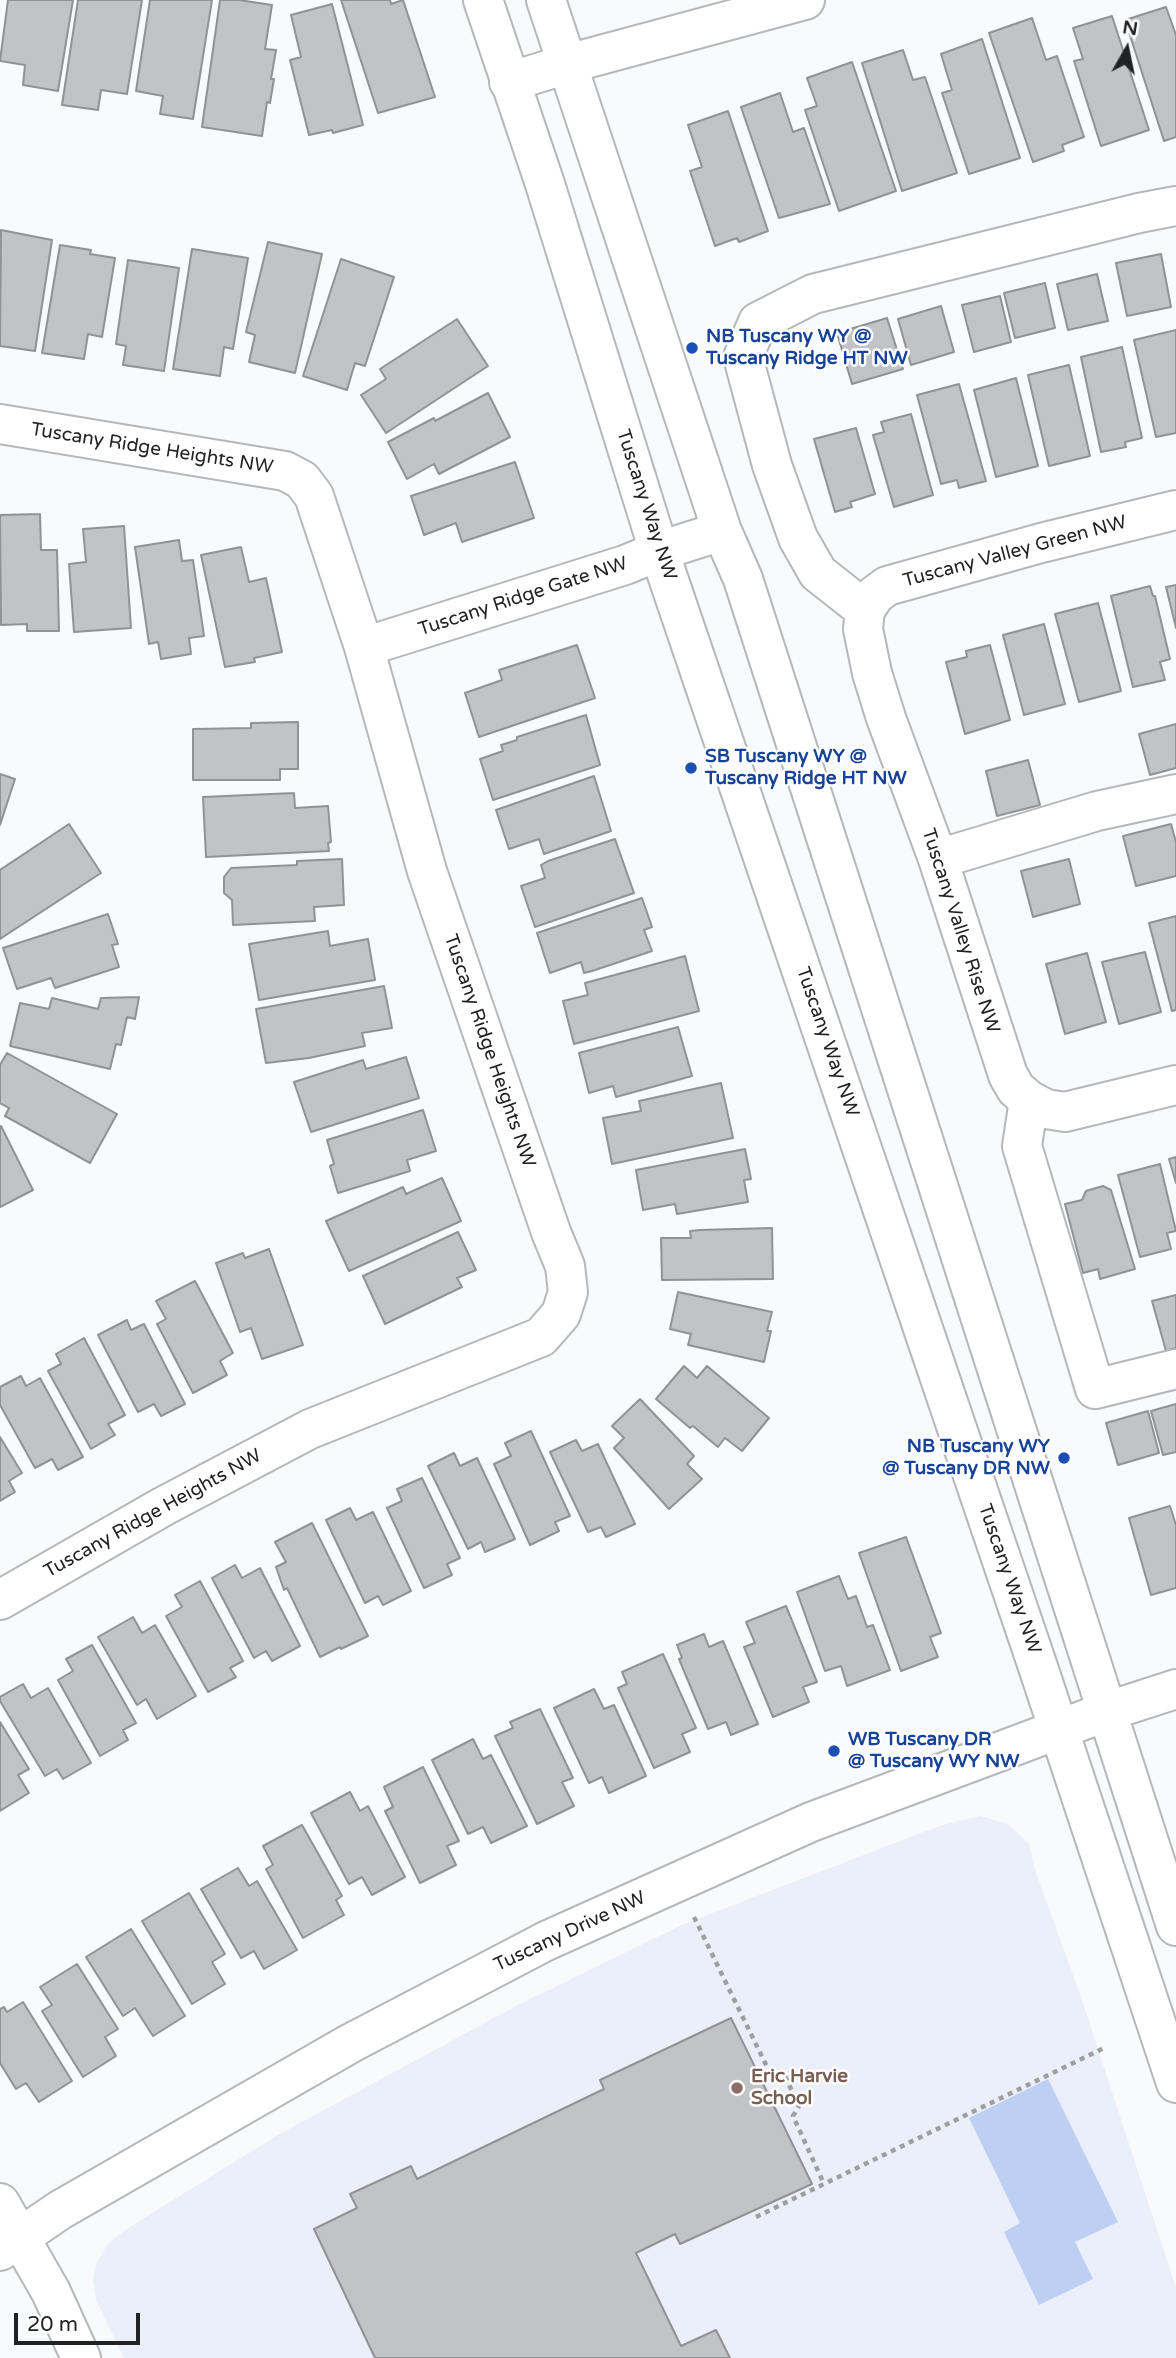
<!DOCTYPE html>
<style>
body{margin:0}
#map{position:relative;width:1176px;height:2358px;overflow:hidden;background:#f8fafc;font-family:"Varela Round",sans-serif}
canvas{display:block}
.north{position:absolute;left:1092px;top:14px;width:70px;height:70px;-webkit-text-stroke:5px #fff;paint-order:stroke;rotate:9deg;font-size:19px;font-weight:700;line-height:28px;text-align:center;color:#212223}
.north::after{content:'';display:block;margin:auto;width:24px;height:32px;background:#212223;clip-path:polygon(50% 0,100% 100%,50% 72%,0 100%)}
.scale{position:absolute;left:14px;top:2313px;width:126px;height:32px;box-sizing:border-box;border:4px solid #212223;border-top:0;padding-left:9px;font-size:21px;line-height:24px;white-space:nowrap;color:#212223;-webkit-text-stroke:5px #fff;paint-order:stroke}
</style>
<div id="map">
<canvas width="1176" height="2358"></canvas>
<div class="north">N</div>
<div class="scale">20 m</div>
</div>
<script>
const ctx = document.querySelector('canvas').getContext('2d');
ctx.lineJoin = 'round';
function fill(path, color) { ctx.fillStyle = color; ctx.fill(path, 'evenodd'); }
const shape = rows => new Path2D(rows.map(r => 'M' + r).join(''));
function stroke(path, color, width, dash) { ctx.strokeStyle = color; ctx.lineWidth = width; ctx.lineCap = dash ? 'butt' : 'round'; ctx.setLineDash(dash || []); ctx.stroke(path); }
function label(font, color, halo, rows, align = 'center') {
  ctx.font = font + ' "Varela Round",sans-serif'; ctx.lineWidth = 5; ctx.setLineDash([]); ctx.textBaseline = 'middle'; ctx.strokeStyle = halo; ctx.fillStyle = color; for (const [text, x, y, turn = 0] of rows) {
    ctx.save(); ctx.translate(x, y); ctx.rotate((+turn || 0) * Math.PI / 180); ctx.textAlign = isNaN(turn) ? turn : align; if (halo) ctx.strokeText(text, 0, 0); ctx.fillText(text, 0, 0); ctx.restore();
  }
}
fill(shape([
 [980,1816,1008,1824,1029,1844,1035,1870,1082,2000,1176,2288,1176,2358,124,2358,96,2300,93,2280,97,2261,108,2244,125,2230,276,2136,518,2005,684,1924,942,1825]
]), '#eaeff9');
fill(shape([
 [1048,2079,1118,2222,1075,2242,1093,2279,1039,2305,1004,2232,1020,2223,969,2118]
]), '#bdcff2');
const building = shape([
 [8,0,73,0,58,91,23,85,25,65,0,61,8,0],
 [78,0,142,0,127,94,101,90,98,110,62,105,78,0],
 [150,0,212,0,193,119,160,114,163,96,136,91,150,0],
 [220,0,239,0,272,5,265,49,276,50,271,79,274,79,270,103,267,102,262,136,202,127,220,0],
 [341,0,390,0,391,4,403,0,435,97,378,113,341,0],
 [332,4,363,125,333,133,332,130,309,135,290,60,301,57,291,15,332,4],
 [1166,7,1176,35,1176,137,1164,141,1125,20,1166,7],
 [1112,16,1149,130,1101,146,1074,61,1083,59,1073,28,1112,16],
 [1032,18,1046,60,1057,56,1084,137,1062,145,1064,151,1033,162,989,33,1032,18],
 [982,39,1020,158,969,174,942,93,952,90,941,54,982,39],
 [903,50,913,80,925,77,957,173,902,191,862,63,903,50],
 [852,62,896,191,839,211,805,110,817,106,807,78,852,62],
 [780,93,793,132,804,128,830,204,779,218,741,107,780,93],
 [728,111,768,231,739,242,737,238,715,246,690,171,702,167,688,125,728,111],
 [1,230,52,240,35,351,0,346,1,230],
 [268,242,322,254,295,373,249,362,255,335,246,332,268,242],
 [60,245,91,250,90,254,115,258,102,337,88,334,84,359,42,353,60,245],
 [192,249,248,258,233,349,224,347,220,376,173,369,192,249],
 [1161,254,1171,307,1127,316,1116,263,1161,254],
 [341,259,394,277,365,366,355,363,347,390,303,376,341,259],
 [128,260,179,268,164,371,123,365,126,346,116,344,128,260],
 [1097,274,1108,321,1068,330,1057,284,1097,274],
 [1045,283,1055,328,1015,338,1004,293,1045,283],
 [1000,296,1011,342,974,352,962,305,1000,296],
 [941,306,954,352,911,365,898,319,941,306],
 [887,318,903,369,852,384,837,333,887,318],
 [457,319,488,366,386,433,361,395,386,379,380,369,457,319],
 [1176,330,1176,433,1156,437,1134,340,1176,330],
 [1122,347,1142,438,1125,442,1126,447,1101,452,1081,357,1122,347],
 [1069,365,1090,456,1049,466,1028,375,1069,365],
 [1016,378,1038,466,996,477,974,390,1016,378],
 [959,384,986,481,959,488,957,480,941,484,917,395,959,384],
 [488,393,510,437,439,474,434,464,407,479,388,442,434,418,435,421,488,393],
 [911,414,933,495,894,507,873,435,884,432,881,422,911,414],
 [856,428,875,494,850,502,852,507,835,512,814,439,856,428],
 [515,462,534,518,462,542,456,523,424,535,411,496,515,462],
 [40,514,41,550,57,550,59,631,27,631,27,624,1,625,0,515,40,514],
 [124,526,131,628,74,632,69,564,86,562,83,529,124,526],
 [179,540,182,561,193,560,204,636,189,638,191,654,161,659,158,642,149,644,135,547,179,540],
 [241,547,249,582,266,578,282,652,254,658,255,662,225,667,201,555,241,547],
 [1176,585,1176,628,1166,587,1176,585],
 [1150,586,1153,596,1155,596,1170,659,1160,662,1165,680,1133,687,1111,596,1150,586],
 [1098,603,1121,691,1079,702,1055,614,1098,603],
 [1044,624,1065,704,1024,715,1003,635,1044,624],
 [577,645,595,698,479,737,465,693,502,680,499,670,577,645],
 [990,645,1010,720,965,734,946,662,967,657,966,651,990,645],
 [586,715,600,765,493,800,480,759,503,751,501,745,517,740,517,737,586,715],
 [298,722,298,769,280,769,280,780,193,780,193,729,251,728,251,723,298,722],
 [1176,724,1176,768,1150,775,1139,734,1176,724],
 [1028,760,1040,805,997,816,986,771,1028,760],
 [0,774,15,779,0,825,0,774],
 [594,776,611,831,544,854,539,839,509,849,496,810,594,776],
 [294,793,295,808,328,806,331,842,328,843,329,851,206,857,203,797,294,793],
 [69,824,101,873,0,939,0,870,69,824],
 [1171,824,1176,842,1176,876,1136,886,1123,836,1171,824],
 [615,839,634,893,535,927,521,886,545,878,541,865,548,861,615,839],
 [342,859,344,905,314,907,315,921,233,925,232,900,224,893,224,877,231,868,297,865,297,861,342,859],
 [1069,859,1080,904,1033,917,1021,871,1069,859],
 [642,898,652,927,644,930,652,951,592,971,584,973,581,962,550,973,537,933,642,898],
 [108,914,118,944,112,945,119,967,55,988,51,978,17,989,3,948,108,914],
 [1176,916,1176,1010,1172,1011,1149,923,1176,916],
 [328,931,330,946,368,939,375,980,259,1000,249,944,328,931],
 [1145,952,1161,1012,1119,1024,1102,962,1145,952],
 [1087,953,1106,1022,1065,1034,1046,964,1087,953],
 [685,956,699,1011,574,1044,563,1001,588,995,585,983,685,956],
 [384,986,392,1028,362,1033,365,1046,309,1058,266,1063,256,1009,384,986],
 [139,997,135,1019,127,1017,121,1045,116,1044,110,1069,10,1046,20,1003,49,1009,52,998,98,1009,101,998,139,997],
 [678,1027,692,1076,616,1097,613,1086,589,1093,579,1053,678,1027],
 [7,1053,117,1114,90,1163,5,1116,9,1108,0,1103,0,1065,7,1053],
 [406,1057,419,1098,311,1132,294,1082,363,1060,366,1069,406,1057],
 [721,1083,733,1138,612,1164,603,1118,641,1111,639,1101,721,1083],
 [423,1110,436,1151,407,1160,410,1171,338,1193,330,1166,334,1164,327,1140,423,1110],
 [1,1126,33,1190,0,1207,0,1127,1,1126],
 [745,1149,751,1179,744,1180,748,1202,677,1214,675,1204,643,1210,636,1170,745,1149],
 [1176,1157,1176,1183,1169,1159,1176,1157],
 [1160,1164,1176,1231,1167,1233,1171,1249,1140,1257,1118,1175,1160,1164],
 [442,1178,461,1221,349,1271,326,1221,403,1187,406,1194,442,1178],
 [1103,1186,1111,1190,1135,1269,1100,1279,1098,1269,1083,1273,1065,1204,1082,1200,1086,1191,1103,1186],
 [772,1228,773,1279,662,1280,661,1238,691,1238,690,1231,700,1230,772,1228],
 [458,1232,476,1270,457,1278,462,1287,385,1324,363,1276,458,1232],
 [269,1249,303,1345,262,1359,251,1328,240,1332,216,1263,243,1253,245,1258,269,1249],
 [195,1281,233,1353,220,1361,227,1375,193,1393,157,1324,166,1319,156,1301,195,1281],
 [678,1292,772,1312,767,1331,771,1331,764,1362,688,1345,691,1334,670,1329,678,1292],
 [1176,1295,1176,1348,1166,1351,1152,1301,1176,1295],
 [127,1320,131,1330,144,1324,185,1404,161,1416,154,1404,138,1412,98,1335,127,1320],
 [84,1338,125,1415,108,1424,115,1435,91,1449,48,1371,61,1364,56,1354,84,1338],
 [684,1366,697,1378,707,1366,769,1418,742,1451,725,1438,718,1447,693,1426,690,1428,656,1399,684,1366],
 [21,1376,26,1386,40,1378,83,1457,58,1470,52,1459,35,1468,0,1405,0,1387,21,1376],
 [640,1399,694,1456,687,1464,702,1479,669,1509,614,1448,624,1438,612,1426,640,1399],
 [1176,1404,1176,1452,1163,1455,1151,1411,1176,1404],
 [1148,1411,1159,1453,1118,1465,1106,1423,1148,1411],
 [531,1431,570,1516,555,1522,559,1531,530,1545,494,1464,511,1456,505,1443,531,1431],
 [0,1437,22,1473,9,1481,15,1492,0,1501,0,1437],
 [576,1440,582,1451,598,1444,635,1524,606,1537,601,1527,588,1532,550,1452,576,1440],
 [454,1453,460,1466,477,1458,515,1539,485,1552,481,1542,468,1549,428,1466,454,1453],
 [422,1478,460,1558,447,1564,452,1575,424,1588,387,1508,402,1501,397,1489,422,1478],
 [1170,1506,1176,1525,1176,1588,1151,1595,1129,1518,1170,1506],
 [350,1508,356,1520,373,1512,411,1591,383,1605,378,1596,365,1603,326,1520,350,1508],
 [312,1523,368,1636,341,1649,340,1647,320,1657,287,1588,284,1590,276,1567,286,1562,275,1542,312,1523],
 [906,1537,941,1633,930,1637,938,1657,901,1671,859,1553,906,1537],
 [235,1565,242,1578,260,1568,300,1646,272,1661,266,1651,254,1658,212,1578,235,1565],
 [839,1576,848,1599,856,1596,867,1627,873,1625,890,1670,847,1686,841,1666,825,1671,797,1592,839,1576],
 [200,1581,243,1661,230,1668,236,1677,208,1692,166,1616,182,1607,175,1595,200,1581],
 [786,1606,817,1682,803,1687,809,1702,773,1717,744,1647,755,1643,746,1622,786,1606],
 [133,1617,142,1633,155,1625,196,1696,157,1719,146,1699,137,1705,98,1637,133,1617],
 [704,1634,709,1647,723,1641,758,1724,731,1735,726,1722,708,1729,679,1659,682,1658,677,1645,704,1634],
 [92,1645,136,1723,123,1730,128,1740,100,1756,58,1680,73,1671,66,1659,92,1645],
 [663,1654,696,1728,682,1734,690,1752,654,1768,618,1688,627,1684,622,1672,663,1654],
 [23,1684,31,1698,48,1688,91,1763,63,1779,57,1769,45,1776,0,1701,0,1697,23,1684],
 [594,1689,604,1709,614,1705,646,1776,609,1793,602,1777,589,1783,554,1708,594,1689],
 [540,1709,573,1778,562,1782,574,1806,537,1824,495,1736,513,1728,510,1722,540,1709],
 [0,1722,29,1769,18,1775,29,1793,0,1811,0,1722],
 [473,1739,483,1759,491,1755,527,1826,491,1843,483,1827,468,1834,432,1760,473,1739],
 [423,1767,459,1841,447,1846,456,1865,420,1883,385,1811,393,1807,384,1787,423,1767],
 [350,1792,360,1811,368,1806,405,1877,372,1895,362,1877,349,1884,311,1813,350,1792],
 [302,1825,342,1896,336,1900,344,1915,303,1938,266,1869,273,1865,263,1846,302,1825],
 [238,1868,249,1886,257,1881,297,1950,264,1969,254,1951,241,1958,201,1889,238,1868],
 [189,1893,225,1954,212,1962,225,1984,192,2004,142,1921,189,1893],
 [131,1929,185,2016,153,2036,135,2008,123,2016,86,1957,131,1929],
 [77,1964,118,2029,105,2037,116,2056,83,2077,42,2011,52,2005,40,1987,77,1964],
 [23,2002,72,2081,39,2102,26,2083,16,2089,0,2063,0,2009,4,2007,7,2012,23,2002],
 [731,2018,812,2184,680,2244,675,2234,636,2253,681,2346,716,2330,730,2358,375,2358,314,2229,357,2208,350,2194,411,2166,417,2179,604,2089,600,2080,731,2018]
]);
fill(building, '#c2c3c6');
stroke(building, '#919295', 2);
const minor = shape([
 [483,0,545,184,659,551,1037,1664,1176,2083],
 [546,0,722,531,743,579,1176,1926],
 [509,82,567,64,805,0],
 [0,424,285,471,302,480,314,496,364,647,427,871,551,1232,565,1266,568,1292,561,1314,541,1337,310,1429,164,1506,0,1600],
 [1176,510,1041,543,887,586,875,595,865,610,863,629,872,673,886,718,938,859,1008,1075,1016,1089,1029,1100,1046,1109,1065,1112,1176,1085],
 [865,610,818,573,798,538,772,465,743,357,758,322,813,294,1139,213,1176,206],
 [364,647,625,565,659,551,722,531],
 [938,859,1097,811,1176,794],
 [1029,1100,1022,1146,1095,1389,1176,1369],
 [0,2203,51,2292,81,2358],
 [0,2251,60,2210,351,2043,546,1941,811,1822,1108,1711,1176,1689]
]);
stroke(minor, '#b6b7ba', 42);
stroke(shape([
 [694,1917,769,2071,783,2072,799,2106,793,2116,824,2184],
 [756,2217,1104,2048]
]), '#9d9fa1', 4.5, [5, 5]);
stroke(minor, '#fff', 38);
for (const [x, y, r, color] of [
 [692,348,7,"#1a4fb4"],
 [691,768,7,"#1a4fb4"],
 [1064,1458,7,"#1a4fb4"],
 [834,1751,7,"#1a4fb4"],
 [737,2088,7,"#8d6e63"]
]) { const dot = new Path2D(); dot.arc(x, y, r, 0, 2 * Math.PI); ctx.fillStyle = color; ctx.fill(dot); stroke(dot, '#fff', 2.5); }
label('bold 19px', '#164399', '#fff', [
 ["NB Tuscany WY @",706,337],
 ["Tuscany Ridge HT NW",706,359],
 ["SB Tuscany WY @",705,757],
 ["Tuscany Ridge HT NW",705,779],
 ["NB Tuscany WY",1050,1447,"right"],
 ["@ Tuscany DR NW",1050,1469,"right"],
 ["WB Tuscany DR",848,1740],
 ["@ Tuscany WY NW",848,1762]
], 'left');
label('19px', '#212223', '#fff', [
 ["Tuscany Ridge Heights NW",152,449,9],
 ["Tuscany Way NW",646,505,72],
 ["Tuscany Valley Green NW",1015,552,-15],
 ["Tuscany Ridge Gate NW",523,597,-18],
 ["Tuscany Valley Rise NW",960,931,72],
 ["Tuscany Way NW",827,1042,71],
 ["Tuscany Ridge Heights NW",489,1051,71],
 ["Tuscany Ridge Heights NW",153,1514,-29],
 ["Tuscany Way NW",1009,1579,71],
 ["Tuscany Drive NW",570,1932,-25]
]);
label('bold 19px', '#785e54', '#fff', [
 ["Eric Harvie",751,2077],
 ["School",751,2099]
], 'left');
</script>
